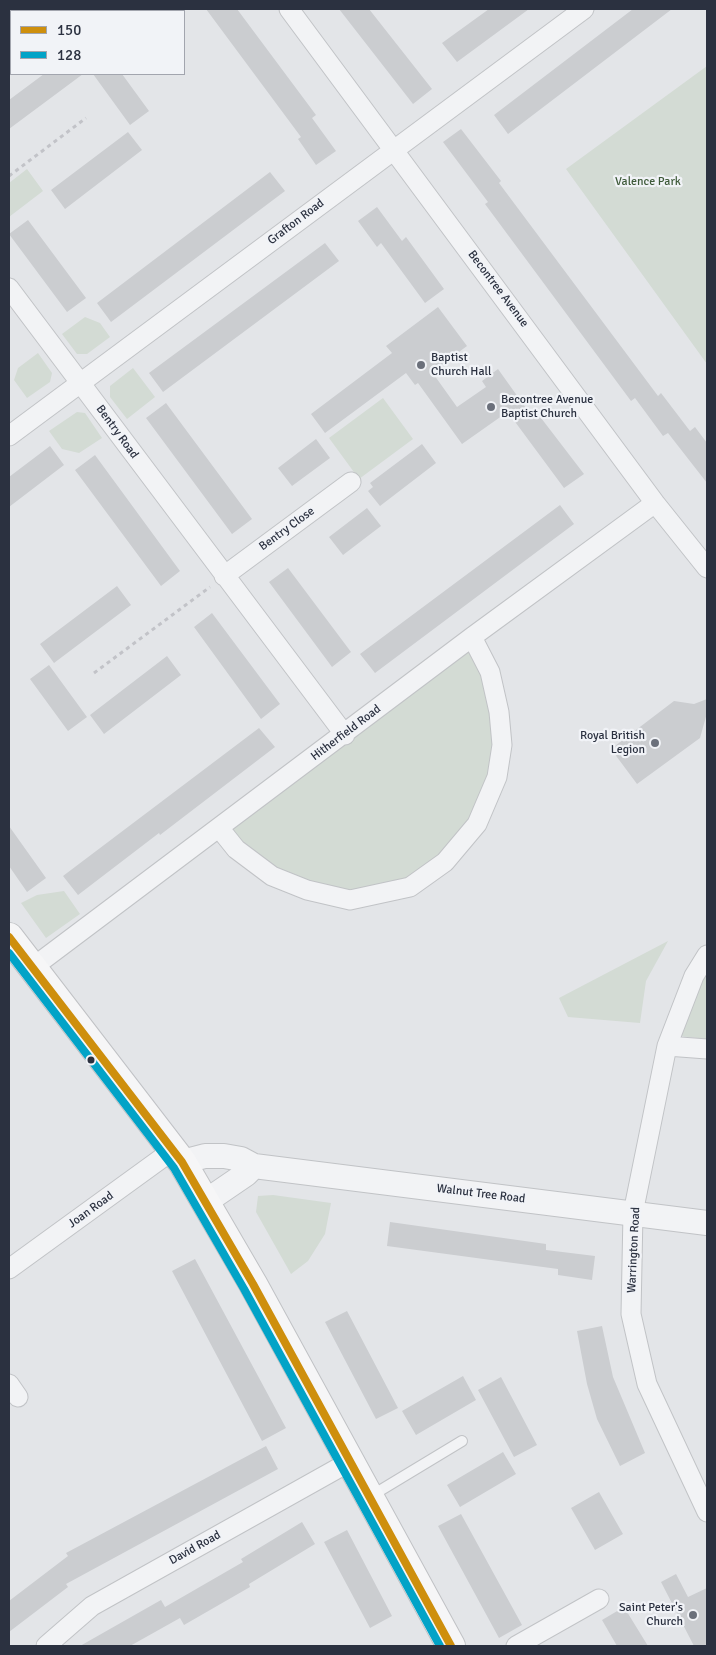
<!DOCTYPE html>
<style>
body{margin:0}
#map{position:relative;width:716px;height:1655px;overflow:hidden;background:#e3e5e8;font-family:Signika,sans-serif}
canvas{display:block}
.frame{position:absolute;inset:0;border:10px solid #2b3140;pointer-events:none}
.legend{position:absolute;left:10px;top:10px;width:175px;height:65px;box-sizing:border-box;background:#f1f3f7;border:1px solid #a2a5ae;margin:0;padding:6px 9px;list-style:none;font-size:15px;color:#2b3140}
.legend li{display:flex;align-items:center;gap:10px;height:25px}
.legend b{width:25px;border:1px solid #a2a5ae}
</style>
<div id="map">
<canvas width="716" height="1655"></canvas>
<div class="frame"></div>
<ul class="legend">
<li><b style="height:6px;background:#ce8f0d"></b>150</li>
<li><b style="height:6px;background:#02a3c7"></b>128</li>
</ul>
</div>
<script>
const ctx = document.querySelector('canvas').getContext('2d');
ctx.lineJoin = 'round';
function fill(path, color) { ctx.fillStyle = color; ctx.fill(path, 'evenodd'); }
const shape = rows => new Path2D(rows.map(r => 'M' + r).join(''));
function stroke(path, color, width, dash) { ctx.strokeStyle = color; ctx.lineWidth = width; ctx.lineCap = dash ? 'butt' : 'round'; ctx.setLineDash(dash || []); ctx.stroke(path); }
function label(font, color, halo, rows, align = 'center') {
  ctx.font = font + ' Signika,sans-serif'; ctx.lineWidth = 4.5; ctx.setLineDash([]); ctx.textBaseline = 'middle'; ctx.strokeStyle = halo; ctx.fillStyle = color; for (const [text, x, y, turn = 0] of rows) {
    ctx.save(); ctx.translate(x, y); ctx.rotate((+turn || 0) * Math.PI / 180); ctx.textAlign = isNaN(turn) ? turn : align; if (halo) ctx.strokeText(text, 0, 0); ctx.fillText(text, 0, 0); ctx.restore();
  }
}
fill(shape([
 [707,66,707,364,566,169],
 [27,169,43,191,9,217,9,183],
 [85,317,100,323,110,337,87,354,77,354,62,334],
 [38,353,52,373,50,382,27,398,14,380,18,368],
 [133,368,155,397,127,419,110,397,110,386],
 [383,398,413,439,359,479,329,438],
 [77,412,85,413,102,438,79,453,62,449,49,431],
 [472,637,502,745,477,824,410,887,350,900,307,890,220,829],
 [64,891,80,914,46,938,21,903,37,895],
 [668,941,646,981,640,1023,568,1017,559,998],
 [707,972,707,1039,679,1036,700,984],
 [273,1195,331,1203,325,1234,308,1261,291,1274,256,1212,258,1196]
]), '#d3dbd4');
fill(shape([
 [206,9,237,9,316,115,312,118,336,151,316,165,298,139,301,137],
 [339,9,369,9,432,89,413,104],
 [489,9,529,9,457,62,442,43],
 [633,9,672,9,508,134,494,115],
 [44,74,83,74,9,129,9,100],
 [93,74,122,74,149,111,130,125],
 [461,129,501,181,499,183,658,396,661,393,690,431,695,427,707,443,707,483,668,433,663,436,635,398,631,401,485,204,488,202,443,142],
 [128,132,142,150,65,209,51,190],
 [270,172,285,191,111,322,97,303],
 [377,207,402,241,406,237,444,289,425,303,381,243,377,247,358,221],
 [28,220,86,298,67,312,9,234],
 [325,243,339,261,163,392,149,373],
 [438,307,467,346,432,372,457,407,486,387,482,381,498,369,533,418,538,414,584,474,564,488,510,415,508,417,506,413,462,444,418,383,415,385,406,373,325,433,311,414,392,353,386,346],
 [166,403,252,519,232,534,146,418],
 [316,439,330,458,292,486,278,468],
 [422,444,436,463,380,506,368,491,373,487,370,483],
 [50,446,64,465,9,507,9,477],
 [95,455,180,571,161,586,75,470],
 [560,505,574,524,375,673,360,654],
 [367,508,381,526,343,555,329,537],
 [288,568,351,652,332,667,269,582],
 [117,586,131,605,54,663,40,644],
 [212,613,280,704,261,719,194,627],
 [167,656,181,675,104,734,90,715],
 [49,665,87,717,68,731,30,679],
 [707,699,707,713,700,738,637,784,611,749,674,701,694,704],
 [259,728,275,747,160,835,159,833,78,895,63,876],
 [9,826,46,878,27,892,9,866],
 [390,1222,546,1244,546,1250,595,1256,592,1280,558,1275,558,1269,387,1246],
 [195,1259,286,1428,262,1441,172,1271],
 [347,1311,398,1408,376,1419,325,1322],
 [602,1326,613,1377,645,1453,620,1466,597,1419,587,1384,577,1331],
 [463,1376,476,1400,416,1435,402,1411],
 [501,1377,537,1445,514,1457,478,1390],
 [266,1446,278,1469,66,1584,68,1587,9,1632,9,1601,68,1556,66,1553],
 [503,1452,516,1474,460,1507,447,1485],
 [599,1492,623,1534,595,1550,571,1508],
 [461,1514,522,1625,499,1638,438,1526],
 [302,1522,315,1544,249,1584,250,1587,184,1625,180,1618,130,1646,80,1646,161,1600,165,1607,243,1562,241,1559],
 [347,1530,392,1616,370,1628,324,1542],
 [676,1574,688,1597,707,1588,707,1646,694,1646,661,1582],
 [624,1607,648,1646,617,1646,602,1620]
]), '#cbcdd0');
const service = shape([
 [371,1496,462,1441]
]);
const minor = shape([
 [289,9,655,503,707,568],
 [9,288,345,735],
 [9,436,584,9],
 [224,576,351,482],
 [220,829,236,849,272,876,307,890,350,900,410,887,445,862,477,824,497,777,502,745,499,712,490,672,472,637],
 [707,955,694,976,667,1046,633,1213,631,1314,647,1384,707,1512],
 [32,968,472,637,655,503],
 [667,1046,707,1049],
 [9,1269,173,1150],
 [9,1384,18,1397],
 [46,1646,92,1606,351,1461],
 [516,1646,599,1599]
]);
const tertiary = shape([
 [182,1162,205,1156,224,1156,241,1159,254,1166,707,1223],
 [205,1202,246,1174,254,1166]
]);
const primary = shape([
 [9,937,182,1162,253,1284,451,1646]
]);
stroke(service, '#c1c3c6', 12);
stroke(minor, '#c1c3c6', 21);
stroke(tertiary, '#c1c3c6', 26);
stroke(primary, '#c0c2c5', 30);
stroke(shape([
 [9,176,86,118],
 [94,673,210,587]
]), '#c2c3c8', 3, [4, 4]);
stroke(service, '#f2f3f5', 10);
stroke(minor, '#f2f3f5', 19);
stroke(tertiary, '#f2f3f5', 24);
stroke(primary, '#f6f6f7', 28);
stroke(shape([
 [9,937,182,1162,253,1284,451,1646]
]), '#ce8f0d', 8);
stroke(shape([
 [9,953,174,1168,244,1289,440,1646]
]), '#02a3c7', 8);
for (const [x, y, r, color] of [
 [421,365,5,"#6b707b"],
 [491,407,5,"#6b707b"],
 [655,743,5,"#6b707b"],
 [91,1060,4.5,"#2b3140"],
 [693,1615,5,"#6b707b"]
]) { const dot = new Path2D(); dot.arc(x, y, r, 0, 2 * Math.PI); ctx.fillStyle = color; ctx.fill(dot); stroke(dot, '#f1f3f7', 2); }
label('12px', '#3e5a39', '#f1f3f7', [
 ["Valence Park",648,182]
]);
label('12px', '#2b3140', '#f1f3f7', [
 ["Grafton Road",296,222,-37],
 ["Becontree Avenue",498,289,53],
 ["Bentry Road",117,432,54],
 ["Bentry Close",287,529,-36],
 ["Hitherfield Road",346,733,-37],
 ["Walnut Tree Road",481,1194,7],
 ["Joan Road",91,1210,-36],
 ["Warrington Road",634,1250,-87],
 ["David Road",195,1548,-29]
]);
label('12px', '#2b3140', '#f1f3f7', [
 ["Baptist",431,358],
 ["Church Hall",431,372],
 ["Becontree Avenue",501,400],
 ["Baptist Church",501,414],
 ["Royal British",645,736,"right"],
 ["Legion",645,750,"right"],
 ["Saint Peter's",683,1608,"right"],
 ["Church",683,1622,"right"]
], 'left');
</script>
